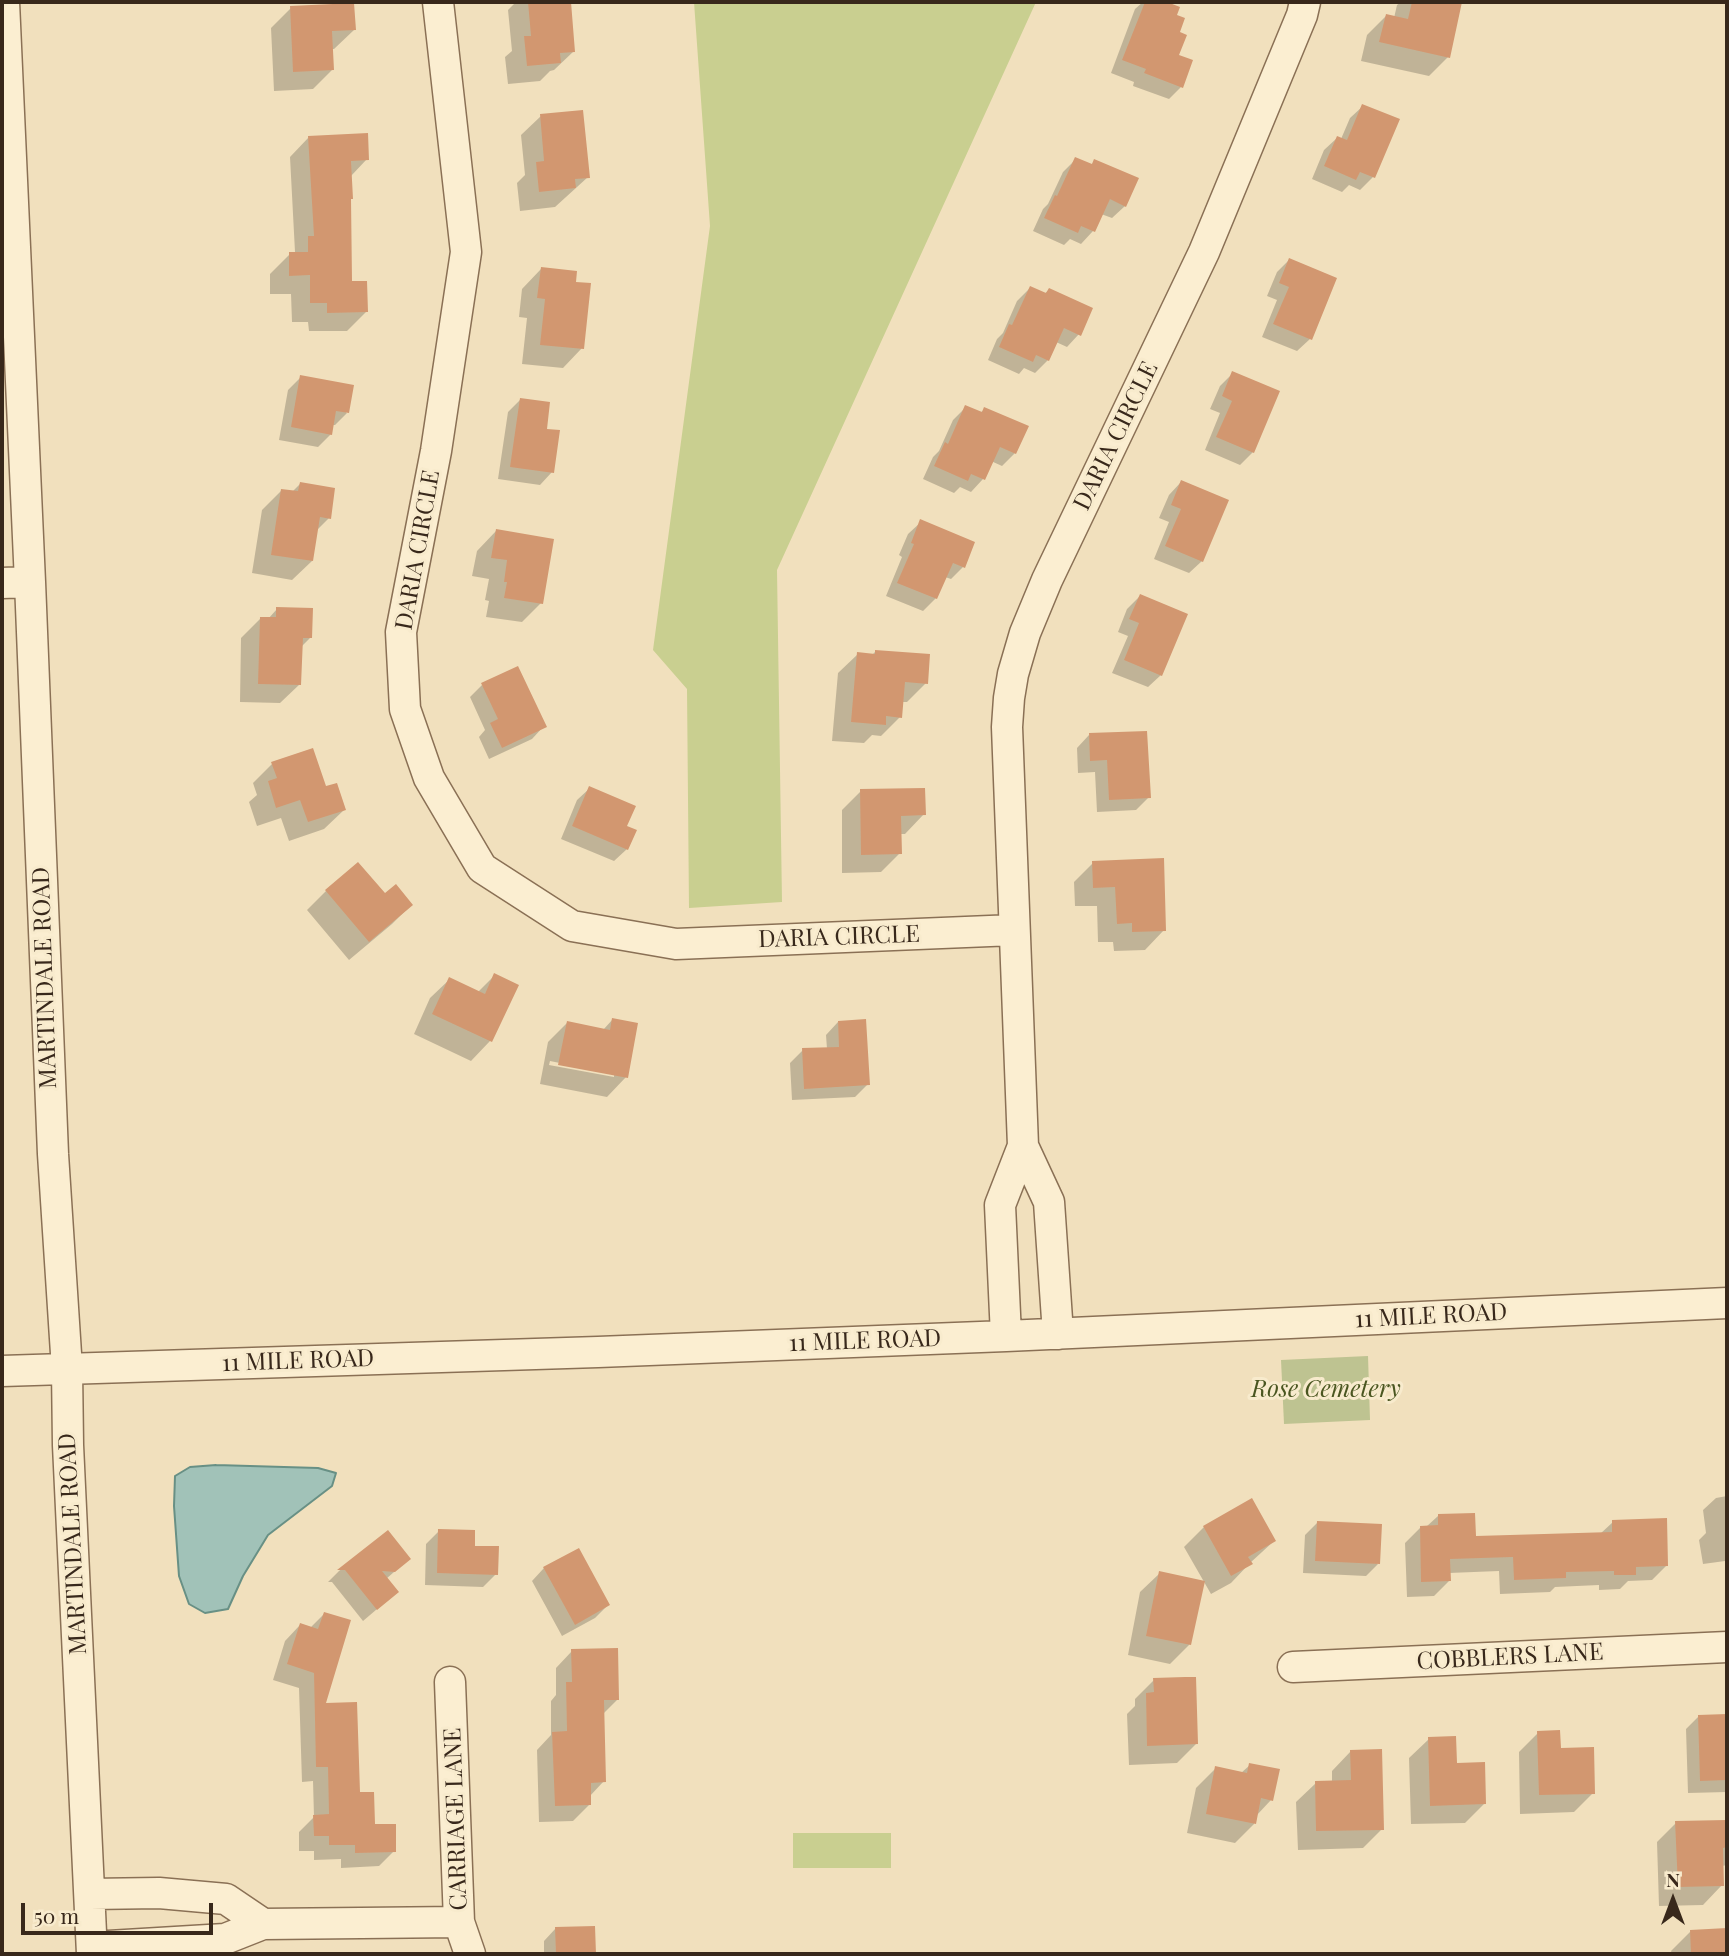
<!DOCTYPE html>
<style>
body{margin:0}
#map{position:relative;width:1729px;height:1956px;overflow:hidden;background:#f1e0bd;font-family:"Playfair Display",serif}
canvas{display:block}
.frame{position:absolute;inset:0;border:4px solid #38281b;pointer-events:none}
.north{position:absolute;left:1638px;top:1865px;width:70px;height:70px;-webkit-text-stroke:5px #f8ebcd;paint-order:stroke;rotate:0deg;font-size:19px;font-weight:700;line-height:28px;text-align:center;color:#38281b}
.north::after{content:'';display:block;margin:auto;width:24px;height:32px;background:#38281b;clip-path:polygon(50% 0,100% 100%,50% 72%,0 100%)}
.scale{position:absolute;left:21px;top:1903px;width:192px;height:32px;box-sizing:border-box;border:4px solid #38281b;border-top:0;padding-left:9px;font-size:21px;line-height:24px;white-space:nowrap;color:#38281b;-webkit-text-stroke:5px #f8ebcd;paint-order:stroke}
</style>
<div id="map">
<canvas width="1729" height="1956"></canvas>
<div class="frame"></div>
<div class="north">N</div>
<div class="scale">50 m</div>
</div>
<script>
const ctx = document.querySelector('canvas').getContext('2d');
ctx.lineJoin = 'round';
function fill(path, color) { ctx.fillStyle = color; ctx.fill(path, 'evenodd'); }
const shape = rows => new Path2D(rows.map(r => 'M' + r).join(''));
function stroke(path, color, width, dash) { ctx.strokeStyle = color; ctx.lineWidth = width; ctx.lineCap = dash ? 'butt' : 'round'; ctx.setLineDash(dash || []); ctx.stroke(path); }
function label(font, color, halo, rows, align = 'center') {
  ctx.font = font + ' "Playfair Display",serif'; ctx.lineWidth = 6; ctx.setLineDash([]); ctx.textBaseline = 'middle'; ctx.strokeStyle = halo; ctx.fillStyle = color; for (const [text, x, y, turn = 0] of rows) {
    ctx.save(); ctx.translate(x, y); ctx.rotate((+turn || 0) * Math.PI / 180); ctx.textAlign = isNaN(turn) ? turn : align; if (halo) ctx.strokeText(text, 0, 0); ctx.fillText(text, 0, 0); ctx.restore();
  }
}
fill(shape([
 [694,2,1036,2,777,570,782,902,689,908,687,689,653,650,710,226],
 [793,1833,891,1833,891,1868,793,1868]
]), '#c9cf90');
fill(shape([
 [1368,1356,1370,1420,1284,1424,1281,1360]
]), '#bec391');
const water = shape([
 [216,1465,318,1468,336,1473,332,1486,268,1535,243,1576,228,1609,205,1613,189,1604,179,1576,174,1506,175,1476,190,1467,216,1465]
]);
fill(water, '#a1c2b8');
stroke(water, '#689085', 2);
fill(shape([
 [516,2,569,2,574,51,554,70,550,71,540,81,508,84,505,57,512,51,508,10],
 [1143,2,1162,2,1178,8,1175,16,1178,33,1177,56,1181,87,1169,99,1133,86,1134,82,1111,73,1135,9],
 [1401,2,1461,2,1448,57,1429,76,1361,61,1367,35,1386,16,1394,18,1397,5],
 [291,8,354,30,334,49,331,49,332,70,313,89,274,91,271,28],
 [1363,106,1397,120,1373,177,1360,190,1349,185,1342,192,1312,179,1324,150,1337,138,1341,139,1350,118],
 [541,116,588,177,555,207,520,211,517,183,525,175,521,135],
 [309,137,367,159,351,176,349,201,351,283,367,311,347,331,309,331,308,322,292,322,291,294,270,294,270,274,290,254,295,252,290,157],
 [1076,159,1090,166,1095,161,1125,206,1112,218,1101,214,1093,231,1081,244,1070,239,1064,245,1033,231,1043,209,1048,204,1063,172],
 [1289,260,1310,339,1297,351,1262,337,1277,300,1267,296,1277,272],
 [541,269,574,283,582,348,563,368,522,364,527,318,519,317,522,289],
 [1030,288,1044,294,1049,290,1079,334,1067,347,1056,342,1048,360,1035,373,1024,368,1019,374,988,360,997,339,1003,333,1017,301],
 [1232,374,1253,452,1240,465,1205,450,1220,413,1210,409,1220,386],
 [301,377,347,413,335,425,332,425,331,434,318,447,279,440,288,390],
 [520,400,545,430,552,472,540,485,498,479,508,412],
 [966,407,980,413,985,409,1015,453,1002,466,991,461,983,479,971,492,960,487,954,493,923,479,933,457,939,451,953,420],
 [1181,482,1202,561,1189,573,1154,559,1169,522,1159,518,1169,495],
 [300,484,329,518,316,531,312,561,292,580,252,573,262,510,281,491,292,492],
 [921,522,963,567,951,579,945,577,936,598,923,611,886,596,902,557,899,555,908,534],
 [496,531,541,603,522,622,486,617,489,601,485,600,489,579,472,576,477,551],
 [1140,596,1161,675,1148,687,1112,673,1128,636,1118,632,1127,609],
 [277,609,310,638,301,647,300,684,280,703,240,702,241,638,261,618,268,619],
 [876,651,926,683,907,702,901,702,900,717,881,736,872,735,864,743,832,741,838,673,858,654,872,655],
 [482,685,544,726,532,739,489,759,479,737,485,730,470,697],
 [1089,735,1149,797,1136,810,1097,812,1095,772,1078,773,1077,748],
 [272,764,325,788,344,810,324,829,289,841,281,818,257,826,249,802,257,795,253,783],
 [590,788,625,827,627,849,614,861,561,839,577,800],
 [861,791,924,814,905,834,900,834,900,853,881,872,842,873,842,810],
 [1093,863,1164,930,1145,950,1114,951,1113,942,1098,942,1097,906,1075,906,1074,882],
 [326,891,385,896,411,905,392,924,349,960,307,910],
 [495,975,517,985,490,1041,471,1061,414,1034,430,998,450,979,478,992],
 [613,1019,626,1077,607,1097,540,1084,548,1042,567,1023,603,1030],
 [550,1061,614,1074,614,1077,549,1065],
 [838,1022,868,1084,855,1097,792,1100,790,1063,803,1050,827,1049,826,1035],
 [1727,1496,1727,1559,1725,1561,1703,1564,1699,1540,1706,1533,1703,1510,1716,1498],
 [1251,1501,1274,1541,1250,1563,1231,1583,1211,1594,1184,1547,1204,1527],
 [1438,1516,1474,1538,1600,1534,1613,1522,1667,1565,1652,1580,1628,1581,1620,1589,1599,1590,1599,1585,1555,1587,1550,1592,1500,1594,1499,1571,1449,1573,1449,1581,1434,1596,1407,1597,1405,1543,1420,1528,1426,1527],
 [1318,1522,1378,1564,1366,1576,1303,1573,1305,1535],
 [439,1531,496,1574,483,1587,425,1585,426,1544],
 [388,1533,409,1559,386,1579,397,1592,363,1621,332,1582,328,1582,339,1571],
 [544,1568,608,1605,595,1618,562,1636,532,1581],
 [1160,1573,1190,1644,1170,1664,1128,1655,1140,1592],
 [324,1614,324,1704,358,1794,373,1826,394,1851,379,1866,341,1868,341,1859,314,1860,314,1851,299,1851,299,1832,314,1817,313,1781,302,1782,299,1688,273,1680,285,1641,300,1625,310,1628],
 [572,1651,618,1699,602,1715,604,1781,589,1797,589,1805,573,1821,539,1822,537,1750,551,1735,551,1701,556,1695,556,1668],
 [1154,1680,1196,1744,1177,1763,1129,1765,1127,1714,1135,1706,1135,1699],
 [1699,1716,1727,1716,1727,1792,1688,1793,1686,1729],
 [1538,1733,1559,1750,1593,1793,1574,1812,1520,1814,1519,1752],
 [1429,1739,1455,1765,1485,1803,1465,1823,1411,1824,1409,1758],
 [1351,1751,1382,1829,1363,1848,1298,1850,1296,1802,1316,1783,1332,1782,1332,1771],
 [1250,1765,1271,1800,1256,1816,1254,1824,1235,1843,1187,1833,1196,1788,1216,1768,1241,1773],
 [1727,1821,1727,1865,1722,1866,1722,1885,1703,1905,1659,1906,1657,1842,1676,1823],
 [556,1928,594,1928,594,1954,544,1954,544,1941],
 [1727,1930,1727,1954,1672,1954,1671,1951,1691,1931]
]), '#0003');
fill(shape([
 [528,2,571,2,575,52,560,53,561,63,527,66,524,36,531,36],
 [1145,2,1167,2,1180,7,1177,15,1185,18,1180,32,1187,35,1179,55,1193,60,1183,88,1144,73,1146,69,1122,60],
 [1412,2,1462,2,1450,58,1379,42,1386,14,1408,19],
 [354,3,356,30,332,31,334,70,293,72,290,6],
 [1362,104,1400,119,1375,178,1360,172,1356,180,1324,166,1337,136,1347,140],
 [583,110,590,178,575,179,576,188,539,192,536,162,544,161,540,114],
 [368,133,369,160,351,161,353,199,351,199,352,281,367,281,368,312,327,313,327,303,310,303,310,275,289,276,289,252,308,252,308,236,314,236,308,136],
 [1075,157,1092,164,1094,159,1139,178,1126,207,1110,199,1095,232,1081,226,1078,233,1044,218,1055,195,1057,196],
 [1289,258,1337,278,1312,340,1273,324,1289,287,1279,283],
 [541,267,577,271,576,282,591,283,584,349,540,345,545,299,537,298],
 [1030,286,1046,293,1049,288,1093,308,1081,336,1064,328,1049,361,1036,355,1033,362,999,347,1009,324,1012,325],
 [1232,371,1280,391,1254,453,1216,437,1232,401,1222,396],
 [300,375,354,385,349,413,336,411,332,435,291,427],
 [520,398,550,402,547,429,560,430,554,473,510,467],
 [965,405,982,412,984,407,1029,426,1016,454,1000,447,985,480,971,474,968,481,934,466,945,442,948,444],
 [1181,480,1229,500,1203,562,1165,546,1181,509,1171,505],
 [300,482,335,488,331,519,320,517,313,561,271,555,281,489,298,491],
 [920,519,975,542,965,568,953,563,937,599,897,583,914,544,911,543],
 [496,529,554,539,543,604,504,598,507,582,504,582,507,560,491,558],
 [1140,594,1188,614,1162,676,1124,660,1139,623,1129,619],
 [276,607,313,608,312,638,303,638,301,685,258,684,260,617,276,617],
 [875,650,930,654,928,684,905,682,902,718,886,716,886,725,851,722,857,652,875,654],
 [518,666,547,727,502,748,490,723,498,719,481,683],
 [1147,731,1151,798,1109,800,1107,760,1090,761,1089,733],
 [313,748,326,786,337,783,346,810,308,822,300,800,276,808,268,781,277,778,271,762],
 [589,786,636,806,627,826,637,830,628,850,572,826],
 [925,788,926,815,901,816,902,854,861,855,860,789],
 [1164,858,1166,931,1132,932,1132,923,1117,924,1115,887,1093,888,1092,861],
 [358,862,385,893,396,884,413,905,369,942,325,890],
 [494,973,519,985,492,1042,432,1014,449,977,485,994],
 [612,1018,638,1023,628,1078,558,1065,567,1021,610,1030],
 [866,1019,870,1085,804,1089,802,1048,839,1047,838,1021],
 [1252,1498,1276,1541,1248,1557,1253,1564,1231,1576,1203,1526],
 [1475,1513,1476,1536,1612,1532,1612,1520,1667,1518,1668,1566,1636,1567,1636,1575,1614,1575,1614,1571,1566,1572,1566,1578,1514,1580,1513,1557,1450,1559,1451,1581,1421,1582,1420,1526,1438,1525,1438,1514],
 [1317,1521,1382,1524,1380,1564,1315,1561],
 [438,1529,475,1530,475,1546,499,1546,498,1575,437,1573],
 [388,1530,411,1559,395,1572,382,1571,399,1592,377,1610,345,1570,337,1570],
 [579,1548,610,1605,575,1625,543,1567],
 [1159,1571,1205,1581,1191,1645,1146,1636],
 [324,1612,351,1620,326,1703,357,1702,360,1792,374,1792,375,1824,396,1824,396,1852,355,1853,355,1845,329,1845,329,1836,314,1836,313,1815,329,1814,328,1767,316,1767,314,1673,287,1664,300,1623,318,1629],
 [618,1648,619,1700,604,1700,606,1782,591,1783,591,1805,555,1806,552,1732,567,1731,566,1682,572,1682,571,1649],
 [1185,1677,1196,1677,1198,1744,1147,1746,1146,1693,1154,1692,1153,1678],
 [1727,1714,1727,1780,1700,1781,1698,1715],
 [1560,1730,1561,1748,1594,1747,1595,1794,1539,1795,1537,1731],
 [1456,1736,1457,1763,1485,1762,1486,1804,1430,1806,1428,1737],
 [1382,1749,1384,1830,1316,1831,1315,1781,1351,1780,1350,1750],
 [1249,1763,1280,1769,1273,1801,1261,1798,1256,1824,1206,1814,1215,1766,1247,1773],
 [1727,1820,1727,1847,1723,1848,1724,1886,1678,1887,1675,1821],
 [595,1926,596,1954,556,1954,555,1927],
 [1727,1928,1727,1954,1691,1954,1690,1930]
]), '#d29770');
const minor = shape([
 [4,2,30,582,53,1154,67,1369,68,1445,92,1954],
 [438,2,466,252,436,451,401,632,405,709,429,778,482,868,572,926,676,944,1014,930],
 [2,583,30,582],
 [1058,1334,1049,1202,1023,1146,1007,727,1009,698,1013,674,1025,633,1047,580,1204,252,1302,15,1305,2],
 [1006,1336,1000,1205,1023,1146],
 [2,1371,598,1352,1006,1336,1727,1303],
 [1293,1667,1727,1647],
 [450,1682,459,1922,470,1954],
 [90,1894,159,1893,226,1899,263,1924],
 [92,1947,225,1939,263,1924,459,1922]
]);
stroke(minor, '#8a7055', 33);
stroke(minor, '#fbeed1', 30);
label('24px', '#38281b', '#f8ebcd', [
 ["DARIA CIRCLE",1116,436,-64],
 ["DARIA CIRCLE",418,550,-80],
 ["DARIA CIRCLE",839,937,-2],
 ["MARTINDALE ROAD",45,978,-92],
 ["11 MILE ROAD",1431,1316,-3],
 ["11 MILE ROAD",865,1341,-2],
 ["11 MILE ROAD",298,1361,-2],
 ["MARTINDALE ROAD",73,1544,-93],
 ["COBBLERS LANE",1510,1657,-3],
 ["CARRIAGE LANE",456,1819,-92]
]);
label('italic 24px', '#4a5620', '#f8ebcd', [
 ["Rose Cemetery",1326,1390]
]);
</script>
